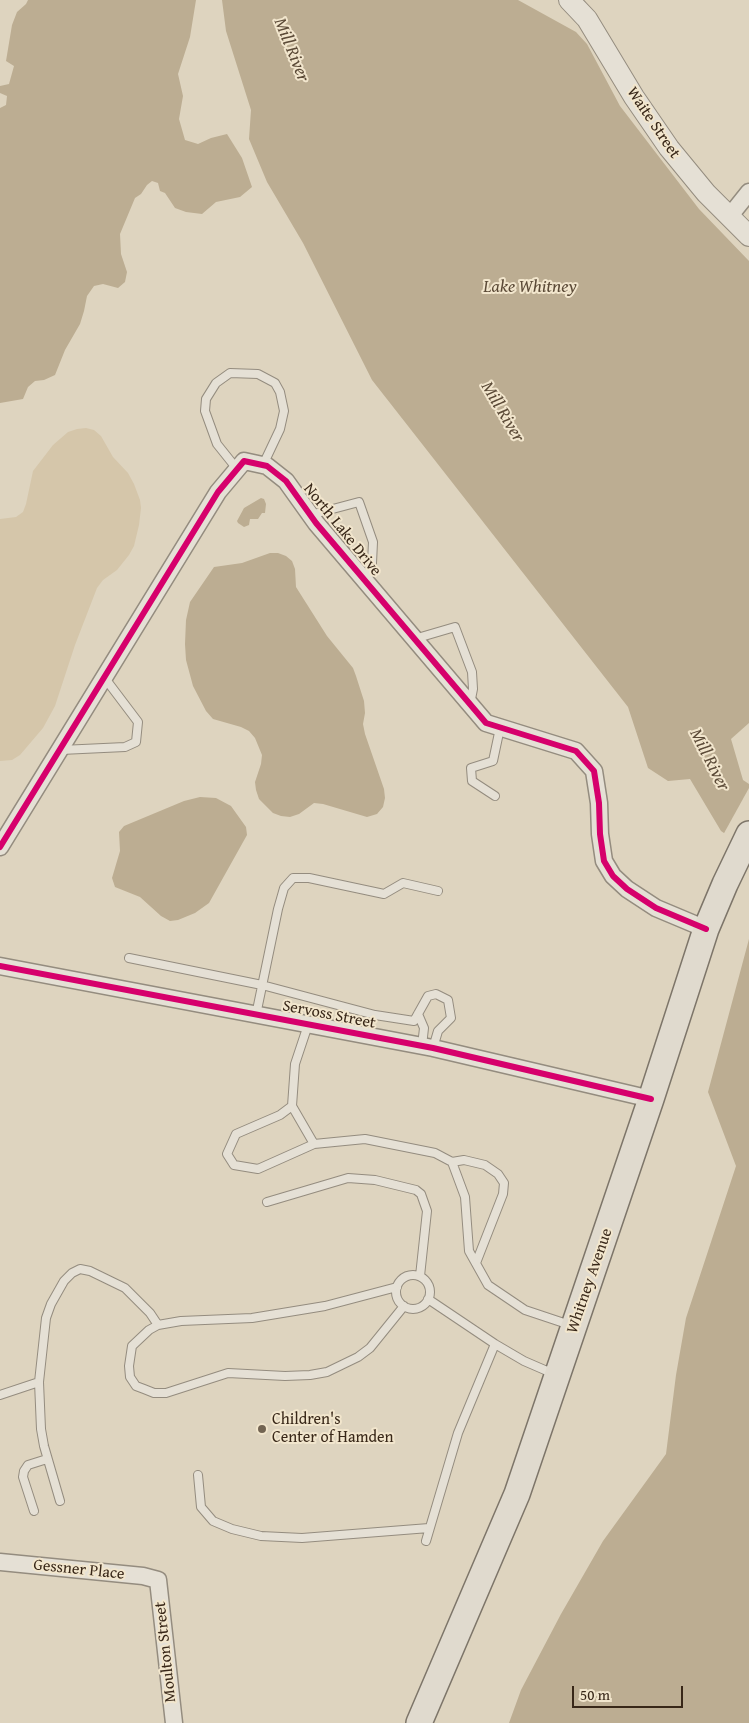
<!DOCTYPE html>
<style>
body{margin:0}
#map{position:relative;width:749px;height:1723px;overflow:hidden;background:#ded4bf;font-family:"Gentium Book Plus",serif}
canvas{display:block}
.scale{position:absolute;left:572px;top:1686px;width:111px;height:22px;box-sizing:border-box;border:2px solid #382718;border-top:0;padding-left:6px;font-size:15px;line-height:18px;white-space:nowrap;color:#382718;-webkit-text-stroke:4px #f2e6cd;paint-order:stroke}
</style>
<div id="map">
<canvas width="749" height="1723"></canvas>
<div class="scale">50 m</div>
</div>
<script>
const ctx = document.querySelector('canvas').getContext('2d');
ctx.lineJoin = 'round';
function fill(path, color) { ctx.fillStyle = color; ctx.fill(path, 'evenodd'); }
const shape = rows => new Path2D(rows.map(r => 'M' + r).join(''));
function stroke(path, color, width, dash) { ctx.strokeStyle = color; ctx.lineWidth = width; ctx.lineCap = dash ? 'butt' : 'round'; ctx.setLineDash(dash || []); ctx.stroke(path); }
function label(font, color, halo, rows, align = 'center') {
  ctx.font = font + ' "Gentium Book Plus",serif'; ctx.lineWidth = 4; ctx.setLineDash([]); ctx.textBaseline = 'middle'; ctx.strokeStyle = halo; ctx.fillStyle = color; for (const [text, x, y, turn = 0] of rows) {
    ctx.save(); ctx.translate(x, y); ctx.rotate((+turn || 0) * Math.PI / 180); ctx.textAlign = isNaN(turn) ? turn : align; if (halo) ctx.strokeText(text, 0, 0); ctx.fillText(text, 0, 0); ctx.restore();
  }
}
fill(shape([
 [86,428,94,430,101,436,113,457,128,473,134,484,140,500,141,508,139,525,134,546,129,555,117,570,103,580,97,588,75,645,55,706,43,728,20,755,12,760,0,761,0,519,16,517,23,512,26,504,33,471,53,445,68,432,77,429]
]), '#d5c6aa');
fill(shape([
 [28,0,196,0,190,37,178,74,183,96,179,119,185,140,198,144,211,138,227,134,242,158,252,187,240,197,216,202,202,214,186,212,175,208,165,193,160,191,158,183,152,181,147,185,141,194,135,198,120,234,121,254,127,272,125,282,118,288,103,284,94,286,87,296,84,311,80,324,65,350,55,375,44,380,35,381,28,387,23,399,0,403,0,108,6,105,7,96,0,93,0,86,9,84,14,66,6,61,12,25,17,12,26,4],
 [222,0,518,0,576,32,587,44,620,106,699,209,749,261,749,723,731,739,743,780,749,784,749,850,721,831,690,779,668,781,648,768,628,707,372,380,303,243,267,182,249,139,251,110,226,31],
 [261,498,264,499,266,504,265,513,262,513,258,519,250,519,249,525,244,527,238,523,237,521,244,508],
 [270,553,278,553,286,556,292,561,295,569,296,587,327,636,353,668,356,676,364,701,365,713,363,724,365,734,384,789,385,798,383,807,377,814,367,817,323,804,314,803,299,814,290,817,281,816,273,813,259,799,256,790,255,782,261,764,262,755,255,738,249,731,241,727,213,719,206,711,193,686,186,660,185,644,186,620,190,602,214,567,242,563],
 [200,797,216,798,231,806,246,827,247,835,209,903,195,913,178,920,170,921,161,916,140,897,115,887,112,878,120,851,119,832,124,826,184,801],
 [749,939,749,1723,509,1723,521,1690,561,1614,603,1541,666,1454,676,1375,686,1318,736,1166,708,1092]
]), '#bcad92');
fill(shape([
 [749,788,749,853,723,835]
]), '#ded4bf');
const service = shape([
 [237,469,217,444,205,411,206,399,216,383,230,373,258,374,275,383,280,392,284,411,280,429,263,465],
 [310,515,359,502,373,542,372,563,367,581],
 [414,639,455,627,472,672,473,689,470,704],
 [61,750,125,747,136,742,138,722,104,677],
 [495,796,472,781,471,768,493,761,500,728],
 [129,958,262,985,375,1015,414,1021,428,996,436,994,448,1000,451,1018,438,1031,433,1048],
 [418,1014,424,1028,422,1046],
 [256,1015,278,909,284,888,293,878,309,878,384,894,403,883,438,891],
 [308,1025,295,1064,292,1106,314,1144,365,1139,435,1153,452,1162,465,1197,469,1251,488,1285,525,1310,570,1325],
 [292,1106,280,1115,236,1134,227,1154,234,1165,258,1169,314,1144],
 [452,1162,464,1160,485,1165,498,1174,504,1183,503,1194,476,1263],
 [267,1202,348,1178,375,1180,416,1190,421,1194,427,1211,420,1276],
 '396 1292a17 17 0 1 1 34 0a17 17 0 1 1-34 0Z',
 [397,1287,325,1306,252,1318,181,1321,158,1325,149,1330,132,1346,129,1366,130,1377,136,1386,144,1389,154,1393,166,1393,228,1373,285,1376,310,1375,327,1372,358,1357,370,1348,404,1306],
 [428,1299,495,1344,524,1361,554,1374],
 [0,1395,39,1382],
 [198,1475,201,1507,213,1521,232,1529,261,1536,302,1538,429,1528],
 [60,1501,44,1446,41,1429,39,1382,46,1318,51,1304,64,1281,72,1273,80,1269,90,1271,125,1288,150,1313,158,1325],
 [34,1511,23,1477,24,1471,28,1465,47,1459],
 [426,1541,458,1433,495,1344]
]);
const minor = shape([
 [729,217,749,192],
 [0,847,218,492,244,461,267,466,286,481,316,523,486,723,576,751,594,771,599,803,600,834,604,861,613,876,627,889,656,908,706,929],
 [0,966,433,1048,651,1099],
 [0,1562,143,1576,158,1580,174,1723]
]);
const tertiary = shape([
 [569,0,587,19,634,97,669,148,706,193,749,236]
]);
const primary = shape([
 [419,1723,517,1494,651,1099,706,929,725,884,749,834]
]);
stroke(service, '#948c7f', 10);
stroke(minor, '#948c7f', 19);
stroke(tertiary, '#948c7f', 22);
stroke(primary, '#7d7569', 28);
stroke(service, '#e5e0d5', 8);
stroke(minor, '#e5e0d5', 16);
stroke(tertiary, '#e5e0d5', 20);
stroke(primary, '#e0dace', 25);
stroke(shape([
 [0,847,218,492,244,461,267,466,286,481,316,523,486,723,576,751,594,771,599,803,600,834,604,861,613,876,627,889,656,908,706,929],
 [0,966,433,1048,651,1099]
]), '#d6006c', 6);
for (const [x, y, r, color] of [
 [262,1429,5,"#726452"]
]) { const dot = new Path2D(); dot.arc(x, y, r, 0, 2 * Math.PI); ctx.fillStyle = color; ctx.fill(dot); stroke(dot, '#f2e6cd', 2); }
label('16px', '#382718', '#f2e6cd', [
 ["Waite Street",653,123,56],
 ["North Lake Drive",342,530,51],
 ["Servoss Street",329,1015,11],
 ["Whitney Avenue",590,1281,-71],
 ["Gessner Place",79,1570,6],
 ["Moulton Street",166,1652,-96]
]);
label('16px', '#382718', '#f2e6cd', [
 ["Children's",272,1420],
 ["Center of Hamden",272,1438]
], 'left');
label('italic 18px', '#5b4a37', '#f2e6cd', [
 ["Mill River",291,50,68],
 ["Lake Whitney",530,287],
 ["Mill River",502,412,59],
 ["Mill River",709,760,63]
]);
</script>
